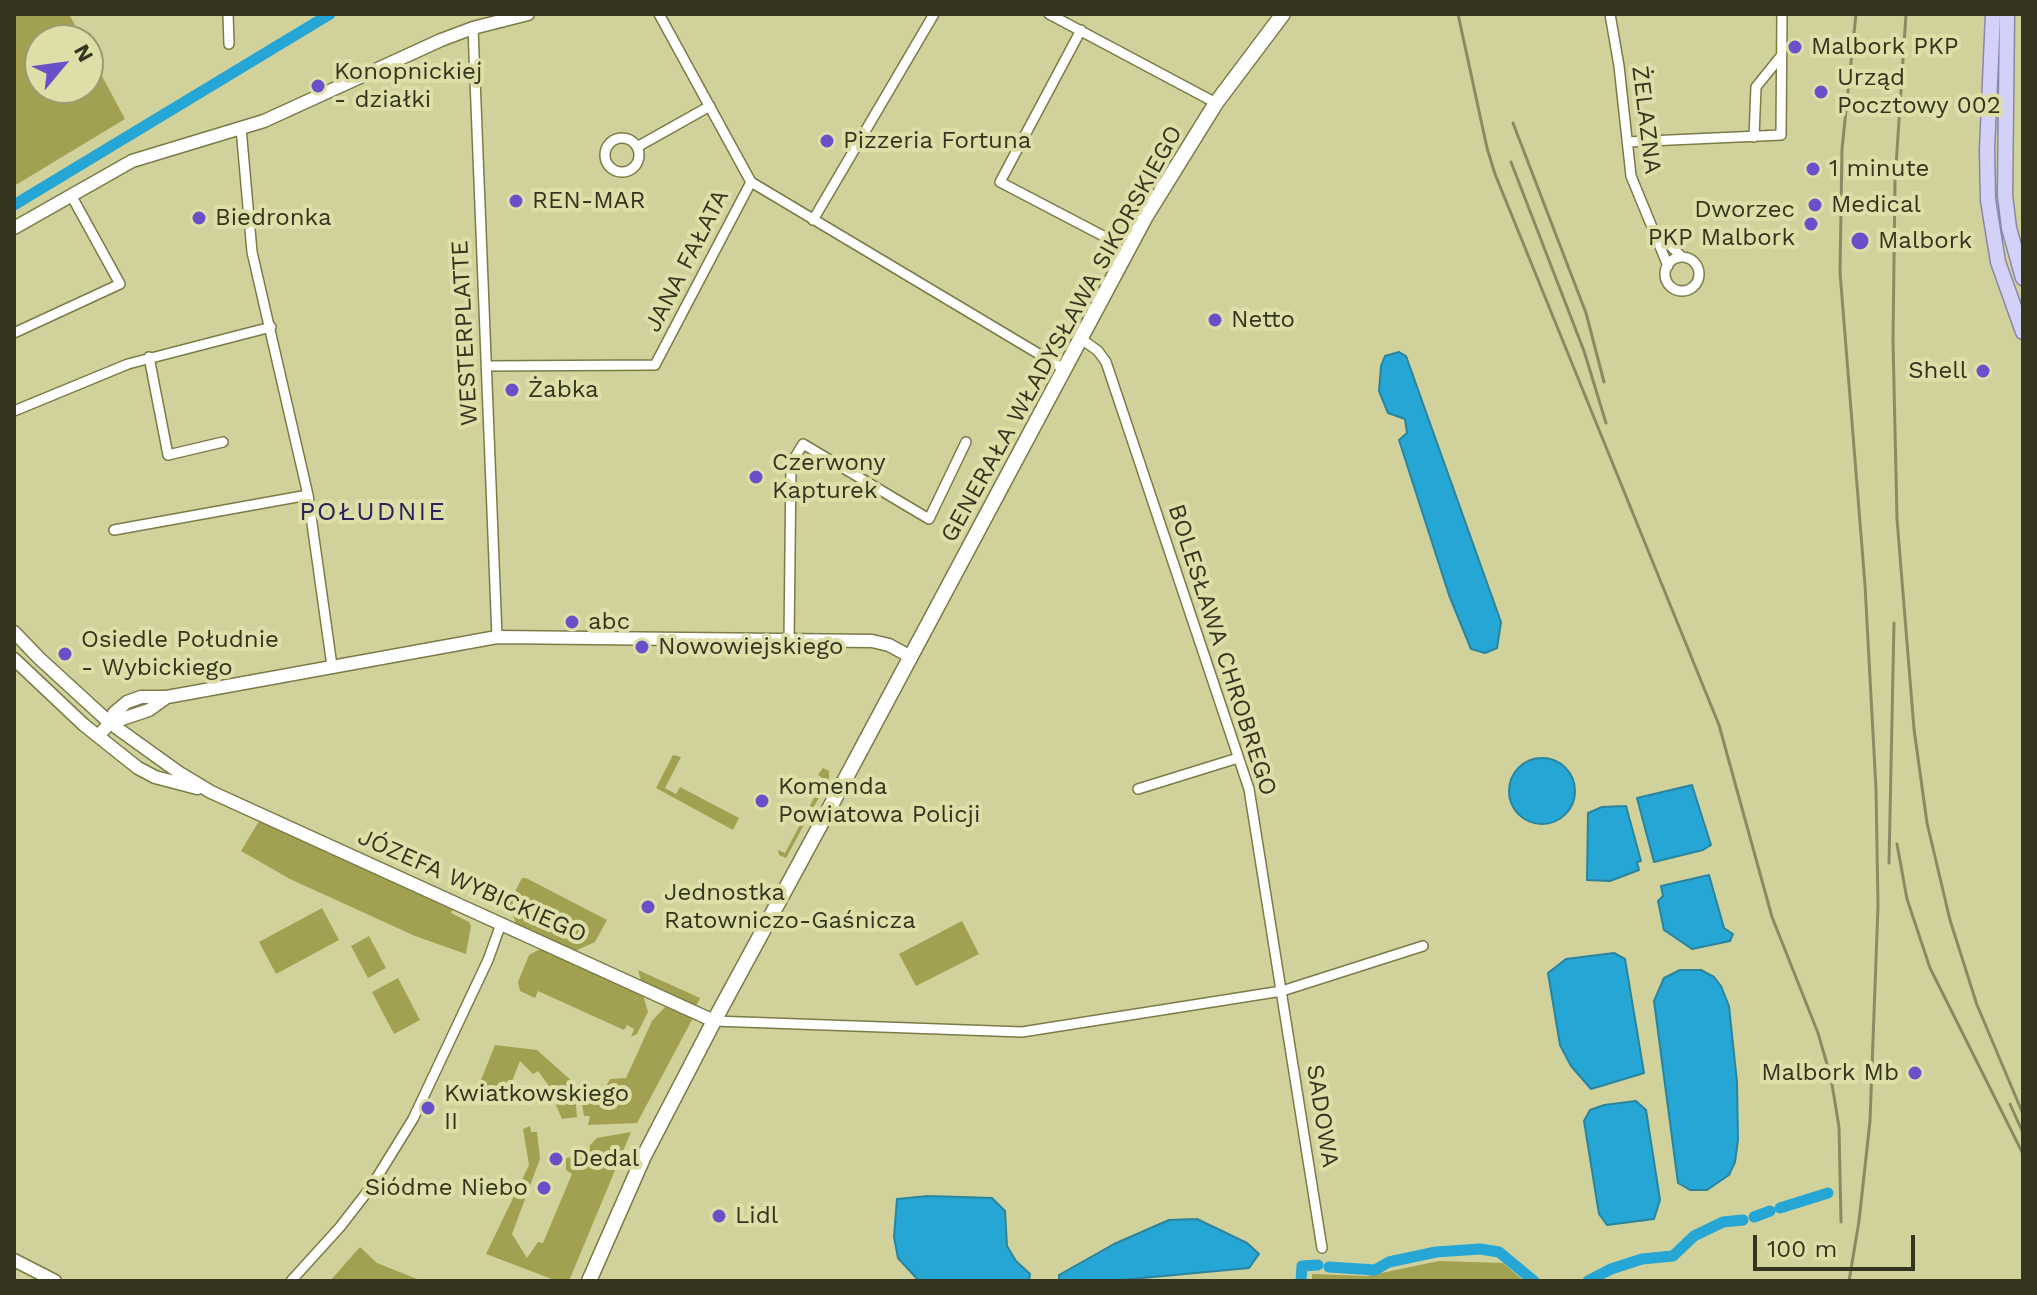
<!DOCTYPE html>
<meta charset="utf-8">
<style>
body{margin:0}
#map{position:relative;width:2037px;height:1295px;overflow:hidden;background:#d1d19b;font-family:"Work Sans",sans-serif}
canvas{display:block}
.frame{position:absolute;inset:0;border:16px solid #35351f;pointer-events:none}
.north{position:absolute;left:24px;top:24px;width:80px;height:80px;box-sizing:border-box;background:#dedfa8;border:2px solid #9a9b71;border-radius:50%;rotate:61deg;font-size:22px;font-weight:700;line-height:32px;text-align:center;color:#35351f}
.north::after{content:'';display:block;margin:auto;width:28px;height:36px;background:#6950c9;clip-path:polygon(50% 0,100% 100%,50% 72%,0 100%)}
.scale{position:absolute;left:1753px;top:1235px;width:162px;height:36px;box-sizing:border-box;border:4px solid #35351f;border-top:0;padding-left:10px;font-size:24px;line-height:28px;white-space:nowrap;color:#35351f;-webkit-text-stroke:6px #dedfa8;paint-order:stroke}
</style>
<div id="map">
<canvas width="2037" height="1295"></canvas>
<div class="frame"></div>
<div class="north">N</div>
<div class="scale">100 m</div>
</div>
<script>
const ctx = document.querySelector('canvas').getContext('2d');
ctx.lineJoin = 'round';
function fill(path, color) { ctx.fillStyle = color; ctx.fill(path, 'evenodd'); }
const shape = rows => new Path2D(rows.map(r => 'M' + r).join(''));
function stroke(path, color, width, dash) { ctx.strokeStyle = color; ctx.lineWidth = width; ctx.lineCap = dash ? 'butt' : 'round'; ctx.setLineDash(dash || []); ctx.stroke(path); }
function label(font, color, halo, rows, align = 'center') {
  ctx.font = font + ' "Work Sans",sans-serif'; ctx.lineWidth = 8; ctx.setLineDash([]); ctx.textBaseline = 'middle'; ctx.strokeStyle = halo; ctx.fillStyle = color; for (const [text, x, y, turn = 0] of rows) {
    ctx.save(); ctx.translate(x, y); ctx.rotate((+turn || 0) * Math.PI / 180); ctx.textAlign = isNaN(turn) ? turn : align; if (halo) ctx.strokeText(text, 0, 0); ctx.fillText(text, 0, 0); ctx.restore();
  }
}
fill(shape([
 [14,14,69,14,83,40,40,40,40,88,88,88,88,50,125,119,14,186],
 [673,755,681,757,665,788,676,794,680,787,739,818,733,830,656,788],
 [823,768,829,771,829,779,786,858,779,855,778,850,785,853,824,779,818,775],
 [259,821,453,909,451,913,469,922,471,926,466,954,415,936,290,879,241,851],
 [522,878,526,878,607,920,595,942,575,951,516,924,509,903],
 [322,908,339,940,276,974,259,942],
 [962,921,979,954,916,986,899,954],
 [369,936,386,968,368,978,351,946],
 [540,949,643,995,648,1012,637,1034,631,1037,634,1029,627,1025,624,1030,538,991,535,998,520,991,518,982,529,955],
 [638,970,700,998,696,1006,641,981],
 [398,978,420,1020,394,1034,372,992],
 [665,1007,693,1018,637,1123,588,1125,590,1116,584,1116,580,1092,597,1103,610,1079,626,1078,652,1021],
 [495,1045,537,1050,574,1083,577,1117,562,1119,556,1105,560,1101,538,1071,533,1074,520,1061,511,1084,515,1089,505,1097,495,1099,487,1095,481,1080],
 [530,1126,531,1132,537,1132,540,1159,512,1234,527,1258,538,1242,543,1243,572,1174,566,1170,566,1158,589,1155,590,1145,597,1138,631,1132,569,1281,557,1281,486,1254,529,1165,523,1129],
 [360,1247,377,1263,422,1281,330,1281],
 [1439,1261,1503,1263,1524,1281,1312,1281,1312,1274,1367,1276]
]), '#a2a151');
const water = shape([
 [1399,352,1406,356,1501,622,1497,648,1485,653,1471,649,1449,595,1399,440,1407,433,1405,419,1388,413,1379,391,1381,366,1385,356,1399,352],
 '1509 791a33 33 0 1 1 66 0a33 33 0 1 1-66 0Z',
 [1692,785,1711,845,1703,850,1654,862,1637,798,1692,785],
 [1626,806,1641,861,1637,862,1639,870,1610,881,1587,880,1588,813,1602,807,1626,806],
 [1709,875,1724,928,1733,934,1730,941,1692,949,1664,930,1658,901,1663,896,1661,886,1709,875],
 [1614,953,1625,959,1644,1073,1591,1089,1571,1066,1560,1045,1548,973,1566,959,1614,953],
 [1680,970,1701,970,1714,977,1721,986,1729,1006,1737,1082,1738,1140,1735,1162,1729,1175,1707,1190,1690,1190,1678,1183,1654,1001,1664,978,1680,970],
 [1636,1101,1646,1110,1660,1200,1654,1219,1607,1225,1599,1214,1584,1121,1590,1110,1604,1105,1636,1101],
 [928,1196,992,1198,1005,1211,1007,1246,1016,1261,1030,1274,1029,1281,919,1281,898,1258,894,1237,897,1199,928,1196],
 [1197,1219,1247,1243,1259,1254,1249,1268,1110,1281,1059,1281,1059,1275,1114,1244,1169,1220,1197,1219]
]);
fill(water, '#25a6d4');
stroke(water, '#2a849e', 2);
stroke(shape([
 [14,205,330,14],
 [1780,1208,1828,1193],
 [1754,1217,1770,1211],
 [1329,1267,1375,1270,1389,1262,1436,1252,1480,1249,1499,1252,1534,1281],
 [1301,1281,1302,1266,1318,1265],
 [1588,1281,1611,1269,1642,1259,1673,1256,1694,1236,1723,1222,1743,1220]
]), '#25a6d4', 11);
const minor = shape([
 [228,14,229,44],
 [659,14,751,182,1064,369],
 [1049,14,1216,103],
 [1610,14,1619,66,1631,176,1668,266],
 [473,28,497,637],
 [1081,30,1000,182,1109,239],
 [241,128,252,252,308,495,332,666],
 [1754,137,1756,87,1781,56],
 '605 155a17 17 0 1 1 34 0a17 17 0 1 1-34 0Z',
 [1627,142,1781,135,1782,14],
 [637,147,710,106],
 [813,220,934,14],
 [1658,234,1682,257],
 '1665 274a17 17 0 1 1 34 0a17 17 0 1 1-34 0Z',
 [14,333,120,284,71,195],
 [1080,338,1098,351,1106,362,1249,789,1322,1248],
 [149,357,168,455,223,442],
 [488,366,655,365,751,182],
 [14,411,128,364,271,327],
 [114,530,308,495],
 [789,640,791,464,803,444,929,519,966,442],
 [1138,789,1238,758],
 [714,1021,1022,1032,1282,991,1423,946],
 [291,1281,340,1227,371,1187,413,1119,488,960,501,924]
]);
const tertiary = shape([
 [14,228,132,161,264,121,441,40,473,28,528,14],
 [14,632,39,658,110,723,181,774,211,792,714,1021],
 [14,659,84,725,138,768,155,777,197,788],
 [110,723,149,710,167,697],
 [98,736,110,723,114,713,127,702,141,697,167,697,497,637,872,641,889,645,911,657],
 [14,1260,55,1281]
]);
const secondary = shape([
 [589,1281,644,1156,714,1021,848,774,1146,216,1216,103,1283,14]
]);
const primary = shape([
 [1993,14,1987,150,1988,200,1998,262,2023,332],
 [2007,14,2005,195,2009,228,2023,278]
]);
stroke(minor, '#7b7b48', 12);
stroke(tertiary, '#7b7b48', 15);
stroke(secondary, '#7b7b48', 17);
stroke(primary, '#8a86a9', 17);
stroke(minor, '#fff', 9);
stroke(tertiary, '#fff', 12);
stroke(secondary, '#fff', 14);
stroke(primary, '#d4d1f8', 14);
stroke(shape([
 [1458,14,1487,148,1495,174,1719,725,1772,917,1818,1033,1831,1078,1839,1127,1841,1222],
 [1906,14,1895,181,1893,341,1897,519,1914,729,1927,823,1950,920,1977,1005,2023,1114],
 [1513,123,1586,313,1604,382],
 [1511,162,1584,351,1606,423],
 [1897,844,1907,899,1930,968,2023,1154],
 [1889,863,1894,623],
 [2010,1104,2023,1133],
 [1849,1281,1859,1221,1870,1121,1878,906,1876,789,1865,585,1840,272,1842,149,1856,14]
]), '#8b8b63', 3);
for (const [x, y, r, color] of [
 [1795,47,8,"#6950c9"],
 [318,86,8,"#6950c9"],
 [1821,92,8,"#6950c9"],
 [827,141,8,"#6950c9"],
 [1813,169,8,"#6950c9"],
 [516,201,8,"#6950c9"],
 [1815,205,8,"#6950c9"],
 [199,218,8,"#6950c9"],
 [1811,224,8,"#6950c9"],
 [1860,241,10,"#6950c9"],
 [1215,320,8,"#6950c9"],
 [1983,371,8,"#6950c9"],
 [512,390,8,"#6950c9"],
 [756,477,8,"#6950c9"],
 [572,622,8,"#6950c9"],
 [642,647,8,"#6950c9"],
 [65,654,8,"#6950c9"],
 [762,801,8,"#6950c9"],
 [648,907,8,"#6950c9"],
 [1915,1073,8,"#6950c9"],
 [428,1108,8,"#6950c9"],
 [556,1159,8,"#6950c9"],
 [544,1188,8,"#6950c9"],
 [719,1216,8,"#6950c9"]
]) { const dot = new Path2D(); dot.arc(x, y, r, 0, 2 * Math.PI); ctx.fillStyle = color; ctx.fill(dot); stroke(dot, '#dedfa8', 3); }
label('24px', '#35351f', '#dedfa8', [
 ["Malbork PKP",1811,47],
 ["Konopnickiej",334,72],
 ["- działki",334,100],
 ["Urząd",1837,78],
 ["Pocztowy 002",1837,106],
 ["Pizzeria Fortuna",843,141],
 ["1 minute",1829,169],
 ["REN-MAR",532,201],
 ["Medical",1831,205],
 ["Dworzec",1795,210,"right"],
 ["PKP Malbork",1795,238,"right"],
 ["Biedronka",215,218],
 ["Malbork",1878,241],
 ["Netto",1231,320],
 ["Shell",1967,371,"right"],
 ["Żabka",528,390],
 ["Czerwony",772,463],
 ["Kapturek",772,491],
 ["abc",588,622],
 ["Osiedle Południe",81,640],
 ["- Wybickiego",81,668],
 ["Nowowiejskiego",658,647],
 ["Komenda",778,787],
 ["Powiatowa Policji",778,815],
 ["Jednostka",664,893],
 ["Ratowniczo-Gaśnicza",664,921],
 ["Malbork Mb",1899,1073,"right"],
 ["Kwiatkowskiego",444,1094],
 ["II",444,1122],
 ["Dedal",572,1159],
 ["Siódme Niebo",528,1188,"right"],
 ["Lidl",735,1216]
], 'left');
label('24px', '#35351f', '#dedfa8', [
 ["ŻELAZNA",1646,120,83],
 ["JANA FAŁATA",687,261,-63],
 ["WESTERPLATTE",465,333,-93],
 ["GENERAŁA WŁADYSŁAWA SIKORSKIEGO",1062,334,-61],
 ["BOLESŁAWA CHROBREGO",1222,650,72],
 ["JÓZEFA WYBICKIEGO",472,886,24],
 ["SADOWA",1322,1116,81]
]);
ctx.letterSpacing = '2px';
label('26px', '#2e225d', '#dedfa8', [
 ["POŁUDNIE",373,512]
]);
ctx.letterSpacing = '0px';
</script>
